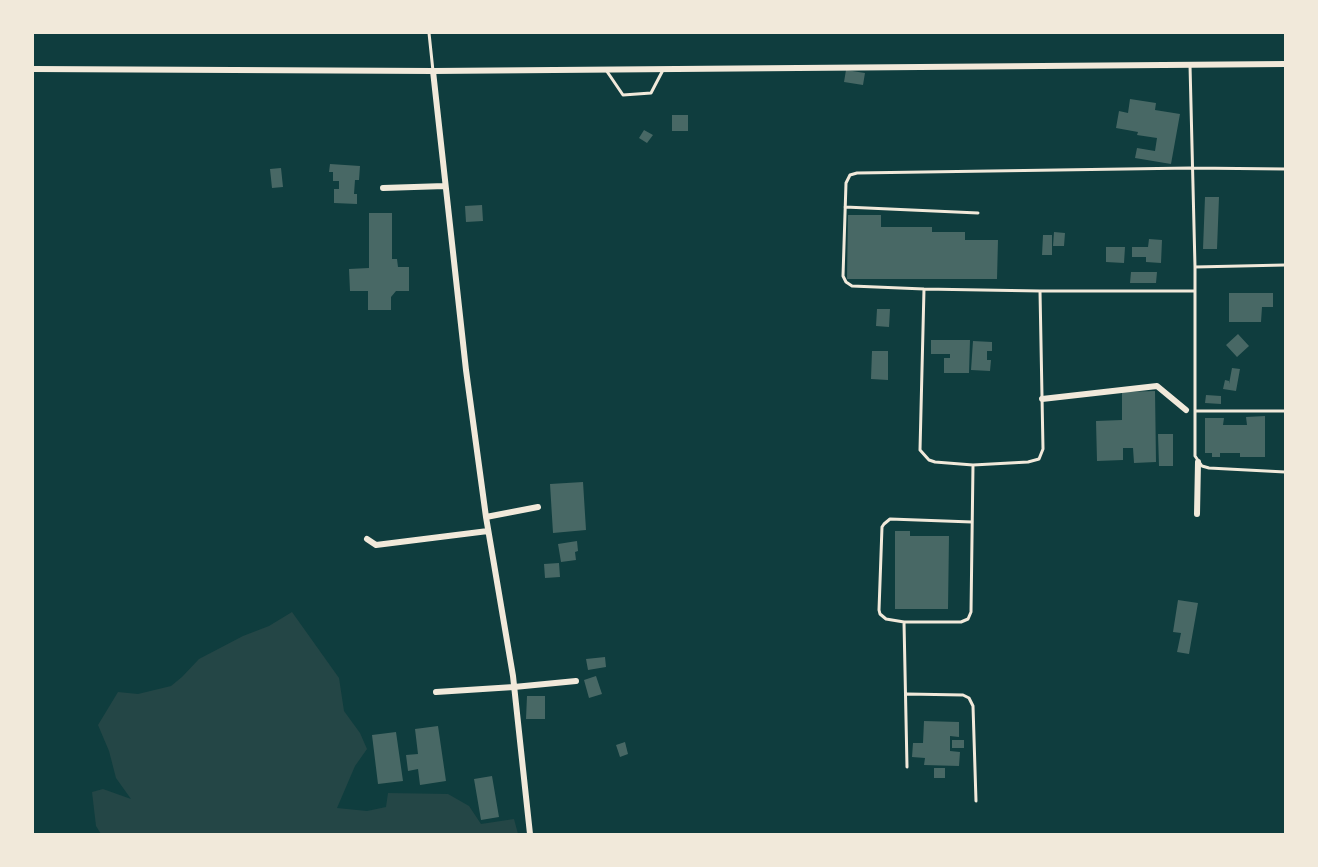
<!DOCTYPE html>
<style>
body{margin:0}
#map{position:relative;width:1318px;height:867px;overflow:hidden;background:#0f3d3e;font-family:"Noto Sans",sans-serif}
canvas{display:block}
.frame{position:absolute;inset:0;border:34px solid #f1e9da;pointer-events:none}
</style>
<div id="map">
<canvas width="1318" height="867"></canvas>
<div class="frame"></div>
</div>
<script>
const ctx = document.querySelector('canvas').getContext('2d');
ctx.lineJoin = 'round';
function fill(path, color) { ctx.fillStyle = color; ctx.fill(path, 'evenodd'); }
const shape = rows => new Path2D(rows.map(r => 'M' + r).join(''));
function stroke(path, color, width, dash) { ctx.strokeStyle = color; ctx.lineWidth = width; ctx.lineCap = dash ? 'butt' : 'round'; ctx.setLineDash(dash || []); ctx.stroke(path); }
fill(shape([
 [292,612,339,678,344,711,360,733,367,749,355,766,337,808,367,811,386,807,388,793,448,794,469,806,481,824,514,819,518,834,101,834,96,826,92,792,103,789,131,799,116,778,109,751,98,725,118,692,138,694,171,686,182,677,199,659,243,636,269,626]
]), '#244646');
fill(shape([
 [846,70,865,73,863,85,844,82],
 [1130,99,1156,103,1155,110,1180,114,1171,164,1135,158,1137,148,1155,151,1157,138,1137,135,1138,132,1116,128,1119,111,1128,113],
 [672,115,688,115,688,131,672,131],
 [644,130,653,135,647,143,639,138],
 [330,164,360,166,359,180,355,180,354,194,357,194,357,204,334,203,334,189,339,189,339,181,333,181,333,172,329,172],
 [281,168,283,187,272,188,270,169],
 [1205,197,1219,197,1217,249,1203,249],
 [482,205,483,221,466,222,465,206],
 [369,213,392,213,392,259,397,259,398,267,409,267,409,291,396,291,391,297,391,310,368,310,368,291,350,291,349,269,369,268],
 [848,215,881,215,881,227,932,227,932,232,965,232,965,240,998,240,997,279,847,279],
 [1054,232,1065,233,1064,246,1053,246],
 [1043,235,1052,235,1052,255,1042,255],
 [1149,239,1162,240,1161,263,1146,262,1146,257,1132,257,1132,247,1148,247],
 [1106,247,1125,247,1124,263,1106,262],
 [1131,272,1157,272,1156,283,1130,283],
 [1229,293,1273,293,1273,307,1262,307,1261,322,1229,322],
 [877,309,890,309,889,327,876,326],
 [1238,334,1249,346,1237,357,1226,345],
 [931,340,970,340,969,373,944,373,944,358,950,358,950,354,931,354],
 [973,341,992,342,992,351,987,351,987,360,991,360,990,371,971,370],
 [872,351,888,351,888,380,871,379],
 [1232,368,1240,369,1236,391,1223,389,1225,380,1229,381,1229,384],
 [1155,391,1156,462,1134,463,1133,448,1123,448,1123,460,1097,461,1096,421,1122,420,1122,392],
 [1206,395,1221,396,1221,404,1205,403],
 [1265,416,1265,457,1240,457,1240,453,1220,453,1220,457,1212,457,1212,453,1205,453,1205,418,1224,418,1223,425,1247,425,1246,417],
 [1158,434,1173,434,1173,466,1159,466],
 [583,482,586,530,553,533,550,484],
 [895,531,910,531,910,536,949,536,948,609,895,609],
 [577,541,578,551,575,552,576,560,561,562,558,544],
 [559,563,560,577,545,578,544,564],
 [1178,600,1198,603,1189,654,1177,652,1181,633,1173,632],
 [605,657,606,667,588,670,586,659],
 [596,676,602,694,589,698,584,680],
 [527,696,545,696,545,719,526,719],
 [924,721,959,722,959,737,950,736,950,751,960,752,959,766,924,765,925,758,912,757,913,743,923,743],
 [438,726,446,781,420,785,418,769,408,771,406,755,418,754,415,729],
 [396,732,403,781,378,784,372,735],
 [952,740,964,740,964,748,952,748],
 [625,742,628,754,620,757,616,745],
 [934,768,945,768,945,778,934,778],
 [492,776,499,817,481,820,474,779]
]), '#486865');
stroke(shape([
 [429,33,433,71],
 [1190,65,1195,267,1195,456,1202,466,1209,468,1285,472],
 [606,70,623,95,651,93,663,70],
 [845,207,978,213],
 [1195,267,1285,265],
 [924,289,920,450,929,460,935,462,973,465],
 [1195,291,1040,291,924,289,852,286,846,282,843,276,846,183,850,175,857,173,1191,168,1285,169],
 [1195,411,1285,411],
 [904,622,886,619,880,614,879,610,882,527,884,524,890,519,972,522],
 [907,694,963,695,969,698,973,706,976,801],
 [907,767,904,622,961,622,968,619,971,612,973,465,1028,462,1039,459,1043,449,1040,291]
]), '#f1e9da', 3);
stroke(shape([
 [33,69,433,71,1285,64],
 [433,71,466,370,486,517,513,676,530,834],
 [383,188,445,186],
 [1042,399,1157,386,1186,410],
 [1197,514,1198,462],
 [486,517,538,507],
 [367,539,376,545,488,531],
 [436,692,514,687,576,681]
]), '#f1e9da', 6);
</script>
